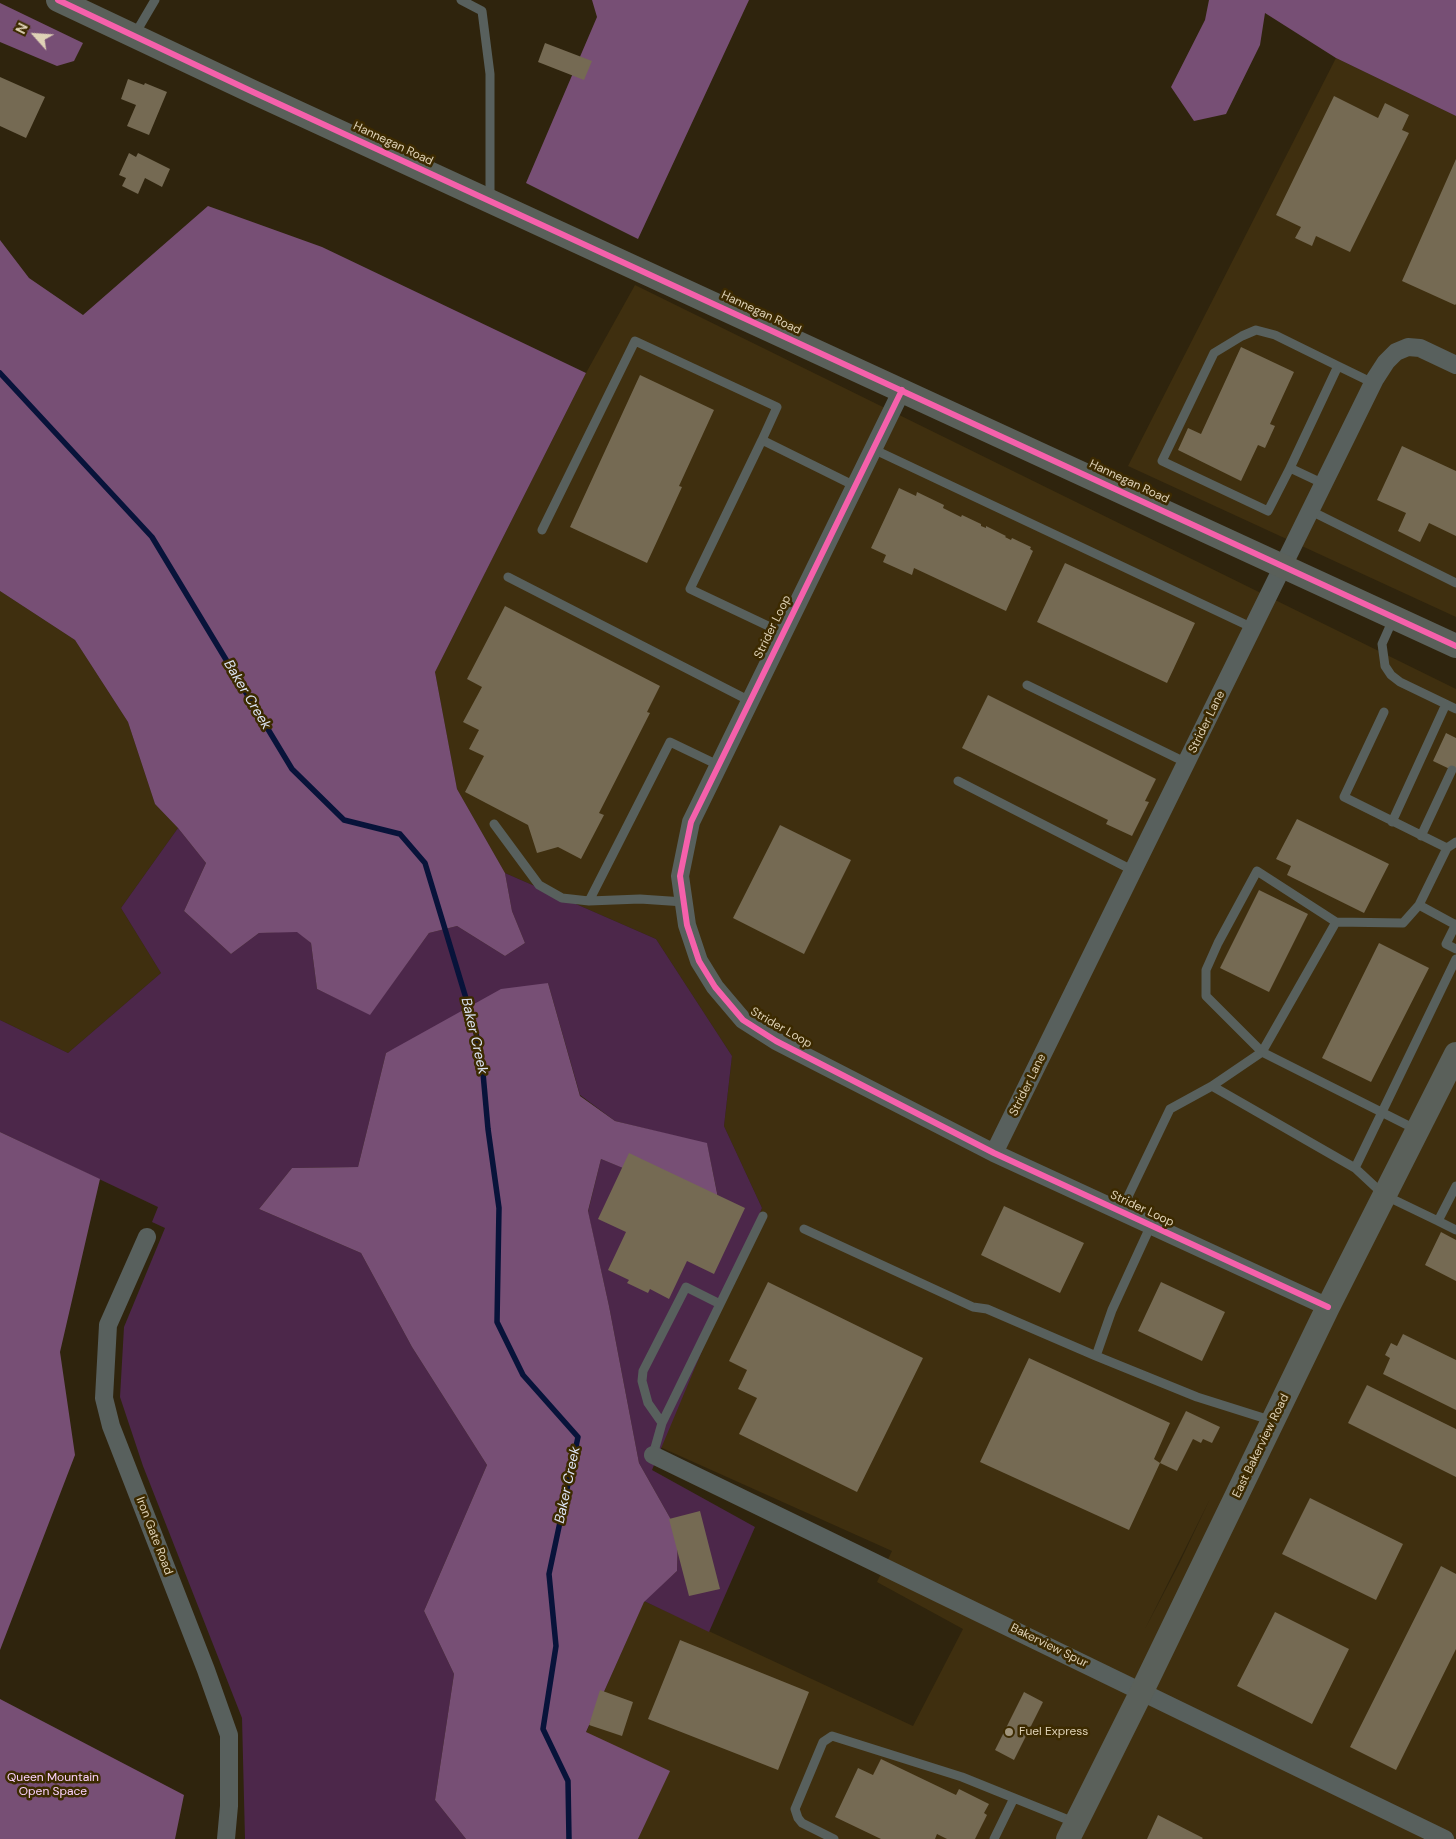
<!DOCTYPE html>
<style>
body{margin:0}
#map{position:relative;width:1456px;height:1839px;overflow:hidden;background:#2f240d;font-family:"DM Sans",sans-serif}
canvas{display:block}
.north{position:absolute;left:10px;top:10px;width:50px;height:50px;-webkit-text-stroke:4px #3c2a00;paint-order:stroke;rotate:296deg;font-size:14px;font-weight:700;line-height:20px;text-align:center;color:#dfd2b6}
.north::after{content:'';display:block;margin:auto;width:18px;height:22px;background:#dfd2b6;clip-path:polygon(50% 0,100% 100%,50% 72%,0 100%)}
</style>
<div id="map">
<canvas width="1456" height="1839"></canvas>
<div class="north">N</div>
</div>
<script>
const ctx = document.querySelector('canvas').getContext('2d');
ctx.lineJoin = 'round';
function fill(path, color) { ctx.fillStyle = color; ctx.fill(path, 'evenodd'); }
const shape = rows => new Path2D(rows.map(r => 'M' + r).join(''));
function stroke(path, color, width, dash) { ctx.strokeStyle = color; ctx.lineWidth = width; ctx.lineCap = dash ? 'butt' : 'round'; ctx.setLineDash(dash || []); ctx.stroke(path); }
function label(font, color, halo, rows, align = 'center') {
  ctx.font = font + ' "DM Sans",sans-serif'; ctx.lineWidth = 5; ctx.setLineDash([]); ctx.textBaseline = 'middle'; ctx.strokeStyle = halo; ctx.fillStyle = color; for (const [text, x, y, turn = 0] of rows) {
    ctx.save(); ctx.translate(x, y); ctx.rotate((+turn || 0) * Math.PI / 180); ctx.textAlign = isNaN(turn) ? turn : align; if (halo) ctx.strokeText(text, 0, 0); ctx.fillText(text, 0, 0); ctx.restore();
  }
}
fill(shape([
 [1336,58,1456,116,1456,617,1128,466],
 [635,285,1456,689,1456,1839,638,1839,669,1771,586,1733,644,1601,913,1726,963,1629,877,1582,892,1551,660,1447,762,1208,724,1126,732,1056,656,939,505,873,457,789,435,672,586,373],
 [1210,1499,1179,1564,1145,1629],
 [0,591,75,640,128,722,155,804,178,828,121,908,161,973,68,1053,0,1020]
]), '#3f2f0f');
fill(shape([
 [178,828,206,863,184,911,231,954,259,933,297,931,311,943,317,989,370,1014,429,933,457,926,505,956,525,943,512,911,505,873,656,939,732,1056,724,1126,762,1208,652,1470,755,1527,709,1632,644,1601,677,1571,678,1532,639,1463,609,1306,588,1212,601,1159,720,1207,707,1144,615,1121,580,1095,548,983,386,1053,358,1167,292,1168,259,1209,361,1253,412,1347,487,1465,424,1611,454,1674,435,1800,466,1839,245,1839,242,1718,143,1466,120,1397,124,1327,165,1228,152,1222,158,1207,0,1132,0,1020,68,1053,161,973,121,908]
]), '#4c274a');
fill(shape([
 [592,0,749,0,638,239,526,183,597,17],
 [1209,0,1456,0,1456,116,1336,58,1265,13,1260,45,1226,114,1194,121,1171,87,1205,20],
 [0,3,83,43,74,61,57,66,0,42],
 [208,206,322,247,586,373,435,672,457,789,505,873,512,911,525,943,505,956,457,926,429,933,370,1015,317,989,311,943,297,932,259,933,231,954,184,911,206,863,178,828,155,804,128,722,75,640,0,591,0,240,29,278,83,315],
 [548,983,580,1096,615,1121,707,1143,720,1208,601,1159,588,1211,609,1306,639,1463,678,1532,677,1571,644,1602,586,1732,670,1771,638,1839,466,1839,435,1800,454,1674,424,1611,487,1465,412,1347,361,1253,259,1209,292,1168,358,1167,386,1053,501,989],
 [0,1132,100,1179,60,1352,75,1455,0,1650],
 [0,1699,184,1795,175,1839,0,1839]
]), '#774f75');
stroke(shape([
 [0,373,152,537,292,769,344,820,400,834,425,863,475,1028,482,1062,488,1129,499,1208,497,1322,523,1375,578,1437,549,1574,556,1646,543,1729,568,1781,569,1839]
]), '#08133a', 5.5);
fill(shape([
 [545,43,592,61,584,80,538,62],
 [0,77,45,97,26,138,0,126],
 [128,79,144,85,145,83,167,92,149,135,127,126,136,105,121,99],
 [1334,96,1378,118,1385,103,1409,115,1402,130,1409,133,1350,252,1316,236,1312,246,1295,238,1301,227,1276,215],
 [129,153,136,157,138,153,170,169,162,187,145,178,138,194,122,186,126,178,119,175],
 [1456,159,1456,304,1455,305,1402,281],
 [1241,347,1294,372,1270,424,1275,426,1265,448,1258,445,1241,481,1178,450,1188,428,1201,434],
 [640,375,714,410,679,486,682,487,647,563,570,527],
 [1402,446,1456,471,1456,536,1429,523,1420,542,1398,531,1406,513,1377,500],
 [899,488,916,496,917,492,944,505,943,508,961,517,962,515,981,524,981,526,986,528,986,526,1006,536,1005,537,1011,540,1012,538,1031,547,1030,549,1033,551,1006,611,914,568,912,575,883,562,886,555,871,548],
 [1065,563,1195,623,1167,683,1037,622],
 [505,606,660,686,647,712,650,713,599,813,604,815,581,859,558,847,537,853,528,825,465,792,484,756,469,749,479,730,463,722,482,687,467,679],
 [988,695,1156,779,1145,801,1149,802,1132,836,1106,824,1108,820,962,748],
 [1446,733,1456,738,1456,772,1433,761],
 [1297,819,1389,864,1364,913,1287,875,1291,866,1276,859],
 [780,825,851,860,804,954,733,918],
 [1259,890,1308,914,1269,992,1220,968],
 [1379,943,1429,968,1371,1082,1322,1058],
 [629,1153,745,1208,714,1274,687,1261,669,1299,650,1289,648,1293,627,1283,629,1280,608,1270,626,1232,598,1219],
 [1004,1206,1084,1243,1060,1293,981,1255],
 [1441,1232,1456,1240,1456,1281,1425,1265],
 [768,1282,923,1358,857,1492,739,1434,757,1398,738,1389,747,1370,729,1361],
 [1161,1282,1225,1312,1202,1361,1138,1331],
 [1403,1334,1456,1360,1456,1410,1383,1374,1390,1358,1385,1355,1391,1343,1397,1346],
 [1029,1358,1170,1423,1154,1459,1160,1463,1129,1530,980,1462],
 [1367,1385,1456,1429,1456,1477,1348,1423],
 [1186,1411,1220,1427,1212,1443,1203,1439,1201,1443,1193,1439,1177,1471,1160,1463],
 [1310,1498,1403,1544,1376,1600,1282,1554],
 [700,1511,720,1589,689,1596,669,1519],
 [1441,1566,1456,1574,1456,1649,1396,1770,1350,1747],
 [1275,1612,1349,1649,1312,1724,1237,1686],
 [680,1640,809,1692,778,1770,648,1719],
 [600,1690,633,1702,622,1736,589,1725],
 [1024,1692,1043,1702,1014,1760,995,1750],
 [881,1759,956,1795,959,1789,989,1804,984,1813,987,1815,975,1839,947,1839,937,1834,935,1839,881,1839,835,1817,858,1768,873,1775],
 [1158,1815,1203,1838,1202,1839,1147,1839]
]), '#756a53');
stroke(shape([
 [461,0,482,11,490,74,490,198],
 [135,34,155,0],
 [873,449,1253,628],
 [1290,468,1268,511,1162,461,1214,353,1242,336,1256,330,1275,335,1338,366],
 [1324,484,1290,468,1338,366,1373,383],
 [1311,511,1456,583],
 [542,530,635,341,777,407,762,440],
 [508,577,750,701],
 [1394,617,1382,644,1385,666,1391,675,1400,682,1456,709],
 [783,633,690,589,762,440,855,486],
 [1027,685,1187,763],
 [1384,712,1344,797,1447,848],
 [958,781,1134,871],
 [1392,822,1446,704],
 [494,824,539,885,562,898,589,901,640,899,684,902],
 [1421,836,1452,770],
 [589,901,670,742,718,765],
 [1419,905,1456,925],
 [1336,922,1257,871,1218,943,1206,970,1206,996,1262,1052,1212,1086,1355,1168,1384,1195,1438,1221,1456,1186],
 [1456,924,1446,944,1456,949],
 [1417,1130,1262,1052,1336,922,1403,923,1419,905,1447,848,1456,842],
 [1355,1168,1456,959],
 [1121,1211,1170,1109,1212,1086],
 [1438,1221,1456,1230],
 [1151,1225,1112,1310,1096,1356,1197,1397,1273,1421],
 [804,1229,973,1307,987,1309,1096,1356],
 [662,1423,648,1403,642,1381,643,1371,686,1287,720,1304],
 [653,1455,662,1423,763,1216],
 [834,1839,802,1823,798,1818,795,1809,823,1742,832,1736,962,1777,1076,1823],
 [994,1839,1014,1798]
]), '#58605d', 9);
stroke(shape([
 [902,390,691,822,680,876,687,925,699,961,715,987,743,1020,776,1041,994,1153,1328,1307],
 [994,1153,1375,379,1386,362,1396,352,1408,347,1420,348,1456,365],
 [147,1237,108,1325,104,1398,111,1426,206,1670,229,1735,229,1806,226,1839],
 [653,1455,1445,1839]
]), '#58605d', 18);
stroke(shape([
 [58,0,253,92,1456,646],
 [1068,1839,1142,1691,1328,1307,1456,1054]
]), '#5a605a', 24);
stroke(shape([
 [58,0,253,92,1456,646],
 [902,390,691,822,680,876,687,925,699,961,715,987,743,1020,776,1041,994,1153,1328,1307]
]), '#f560ab', 6);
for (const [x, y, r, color] of [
 [1009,1732,5,"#a1957b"]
]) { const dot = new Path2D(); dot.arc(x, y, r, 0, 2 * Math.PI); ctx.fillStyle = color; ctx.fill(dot); stroke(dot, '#3c2a00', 2); }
label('12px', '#dfd2b6', '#3c2a00', [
 ["Hannegan Road",393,144,25],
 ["Hannegan Road",761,313,25],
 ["Hannegan Road",1129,482,25],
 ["Strider Loop",773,627,-64],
 ["Strider Lane",1207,722,-64],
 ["Strider Loop",781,1028,30],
 ["Strider Lane",1028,1085,-64],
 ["Strider Loop",1142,1209,25],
 ["East Bakerview Road",1261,1446,-64],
 ["Iron Gate Road",154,1536,69],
 ["Bakerview Spur",1049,1646,26]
]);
label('12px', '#dfd2b6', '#3c2a00', [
 ["Fuel Express",1019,1732]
], 'left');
label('12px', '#fcd3fd', '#3c2a00', [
 ["Queen Mountain",53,1778],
 ["Open Space",53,1792]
]);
label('italic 14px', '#dce4f4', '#3c2a00', [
 ["Baker Creek",247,695,59],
 ["Baker Creek",474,1036,77],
 ["Baker Creek",568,1485,-78]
]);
</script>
